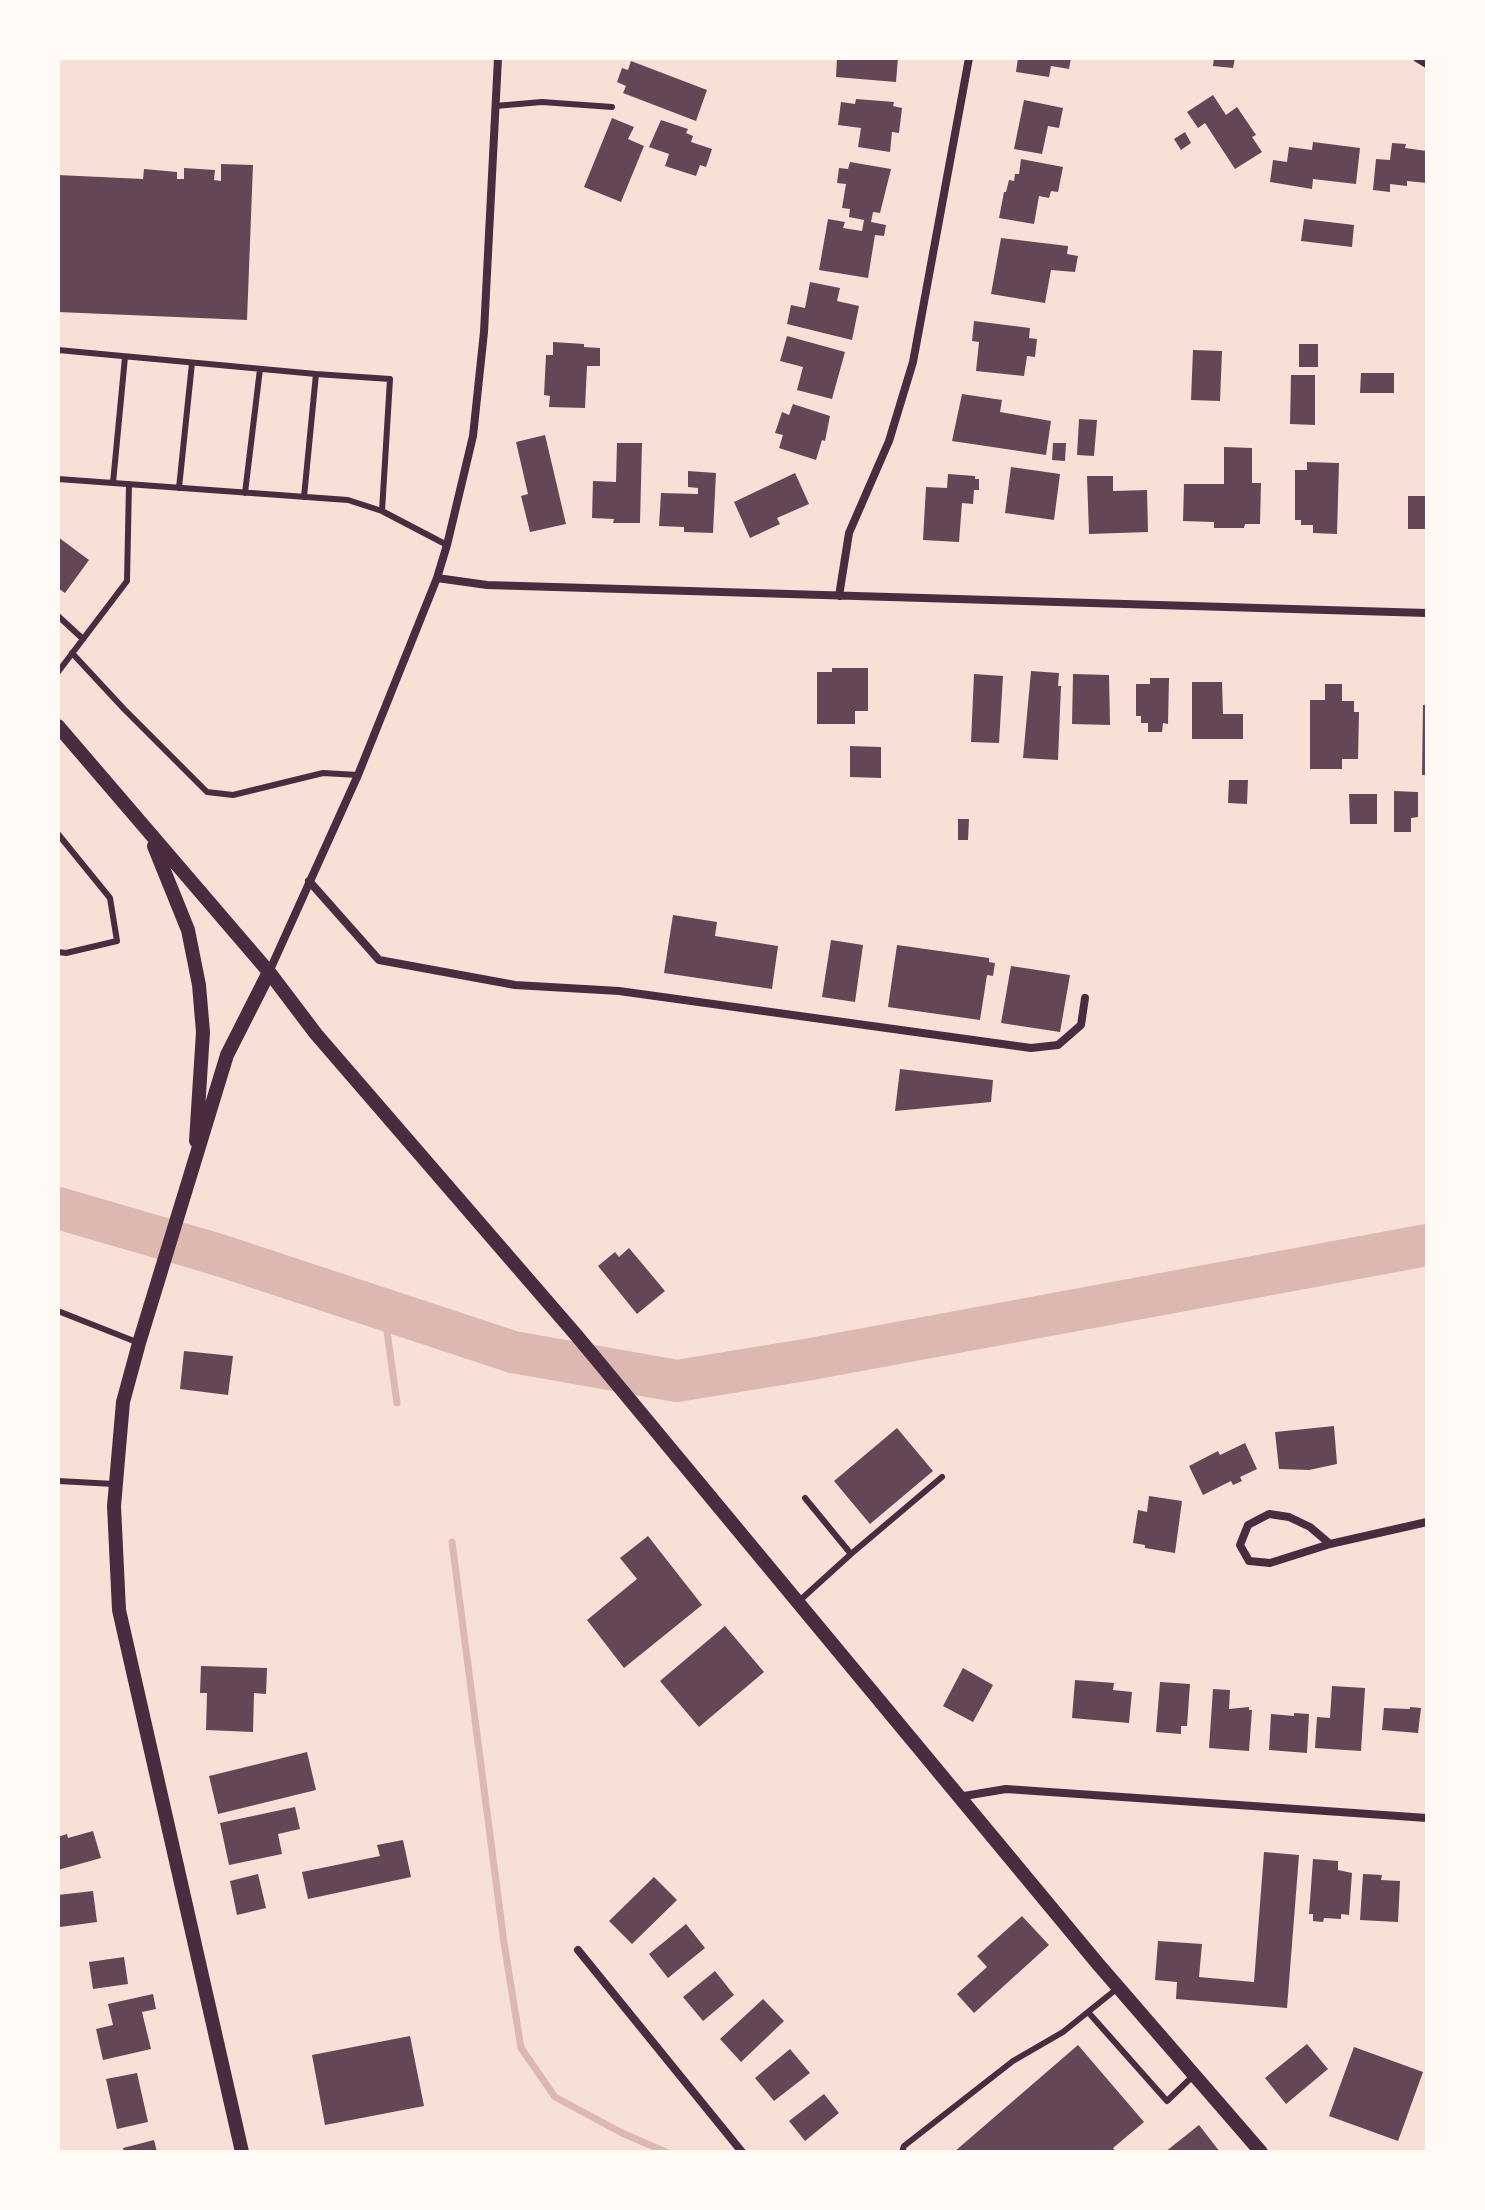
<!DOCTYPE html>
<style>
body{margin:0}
#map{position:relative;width:1485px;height:2210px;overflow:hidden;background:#f7e1d7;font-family:"Work Sans",sans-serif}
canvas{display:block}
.frame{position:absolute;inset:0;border:60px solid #fffaf5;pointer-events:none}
</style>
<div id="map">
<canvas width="1485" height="2210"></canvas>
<div class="frame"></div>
</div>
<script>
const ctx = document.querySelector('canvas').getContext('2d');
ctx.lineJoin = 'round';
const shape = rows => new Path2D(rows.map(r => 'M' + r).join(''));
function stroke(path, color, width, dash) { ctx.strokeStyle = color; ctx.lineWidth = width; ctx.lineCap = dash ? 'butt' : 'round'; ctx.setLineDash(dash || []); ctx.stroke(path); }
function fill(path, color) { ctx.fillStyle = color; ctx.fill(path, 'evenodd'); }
stroke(shape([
 [384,1310,397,1403],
 [452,1542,504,1943,521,2048,555,2097,622,2133,666,2152]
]), '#dcb8b0', 7);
stroke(shape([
 [58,1208,216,1254,513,1352,677,1381,811,1359,1427,1245]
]), '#dcb8b0', 42);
fill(shape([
 [837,58,898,58,896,82,836,77],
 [1018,58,1071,58,1069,69,1051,66,1049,77,1016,72],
 [1214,58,1235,58,1233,68,1213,66],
 [631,61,707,90,696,121,623,93,626,86,617,82,622,68,628,70],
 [1213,95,1226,115,1237,107,1256,135,1252,137,1262,152,1235,169,1205,123,1198,128,1187,112],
 [856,99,894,102,893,106,902,108,899,133,892,132,890,152,858,147,861,128,838,125,841,102,855,104],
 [1024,100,1063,108,1059,128,1048,126,1042,154,1014,149],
 [612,118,634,127,628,139,644,146,621,202,584,187],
 [661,120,688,129,686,133,693,136,691,142,712,149,706,167,700,165,696,176,665,166,669,154,649,147],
 [1185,132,1191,143,1181,150,1174,139],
 [1313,142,1360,148,1356,184,1313,179,1312,189,1270,182,1273,160,1287,162,1289,147,1312,150],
 [1392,143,1406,144,1405,148,1427,151,1427,183,1407,181,1407,186,1390,184,1390,192,1373,190,1376,159,1390,160],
 [1021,159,1063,167,1058,192,1051,191,1049,198,1039,196,1034,224,999,218,1004,192,1006,192,1009,180,1014,181,1015,174,1019,174],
 [850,162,891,169,880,213,873,212,871,222,886,225,884,236,875,235,868,278,819,270,828,219,845,222,843,228,862,231,864,220,849,217,850,209,842,208,846,184,837,183,839,168,848,169],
 [221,164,253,165,247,320,58,312,58,175,143,179,144,169,177,172,177,179,184,179,184,168,215,170,214,180,221,181],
 [1304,219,1354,225,1352,247,1301,241],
 [1001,238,1068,246,1067,254,1078,256,1075,272,1051,270,1045,303,991,294],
 [810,282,840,288,837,301,859,306,852,340,787,324,791,305,805,308],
 [974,321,1030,328,1029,338,1037,339,1035,357,1027,356,1024,376,976,371,979,342,972,341],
 [787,336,845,352,832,399,797,390,803,367,780,361],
 [553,342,584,344,584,347,600,348,600,366,587,366,585,408,549,407,550,396,544,395,546,355,553,355],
 [1299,344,1318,344,1318,367,1299,367],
 [1193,350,1222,351,1220,401,1191,400],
 [1361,373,1394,373,1394,393,1360,393],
 [1291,375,1315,375,1315,425,1290,424],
 [962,394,1002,400,1000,412,1051,421,1046,455,952,441],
 [793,404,830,416,825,441,822,440,816,460,779,448,783,435,775,433,782,412,789,415],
 [1079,419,1097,420,1094,456,1077,455],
 [545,435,566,524,530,532,521,496,528,494,516,442],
 [617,443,642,443,640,523,613,523,614,519,592,518,593,481,616,482],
 [1053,443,1066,443,1065,461,1052,460],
 [1224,447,1252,448,1252,483,1261,483,1260,524,1245,524,1244,528,1214,528,1214,522,1183,521,1184,484,1224,484],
 [1307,462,1339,463,1337,534,1313,533,1313,525,1301,525,1301,520,1295,520,1295,470,1307,470],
 [1011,467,1060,474,1054,520,1005,513],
 [688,471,716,473,713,533,684,532,684,527,659,526,661,493,698,494,698,488,688,487],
 [795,473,809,504,777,518,780,524,750,538,734,502],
 [948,474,975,476,975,479,979,479,979,490,974,490,973,504,962,503,959,542,923,540,926,487,947,488],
 [1087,476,1113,476,1113,491,1147,490,1148,532,1089,534],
 [1408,496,1427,496,1427,529,1408,529],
 [58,537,89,560,65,593,58,588],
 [832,668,868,668,868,711,855,711,855,724,817,724,817,672,832,672],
 [1031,671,1059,673,1058,686,1061,686,1058,760,1023,758],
 [974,674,1003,676,999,743,971,742],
 [1073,674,1109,675,1110,725,1072,724],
 [1150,678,1169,678,1168,724,1163,723,1162,732,1148,732,1148,723,1141,723,1141,716,1136,716,1136,684,1150,684],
 [1192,682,1222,682,1223,714,1243,714,1243,739,1192,739],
 [1325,684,1342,684,1342,701,1354,701,1354,712,1359,712,1358,759,1342,759,1342,769,1310,769,1310,700,1325,700],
 [1423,705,1427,705,1427,775,1422,775],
 [850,746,881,747,881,778,850,777],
 [1229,780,1248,780,1247,804,1228,803],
 [1394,791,1418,792,1418,817,1411,818,1411,832,1394,832],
 [1349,794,1377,794,1377,824,1350,824],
 [958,819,969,819,968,840,958,840],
 [673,915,717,922,715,936,778,946,772,989,664,973],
 [831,940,863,945,855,1002,822,997],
 [897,945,989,958,989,962,995,963,993,976,987,975,980,1020,888,1007],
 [1011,966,1070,975,1060,1032,1001,1023],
 [900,1069,993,1080,991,1102,895,1111],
 [629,1248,665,1291,637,1314,598,1266,615,1252,619,1257],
 [184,1351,233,1356,228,1395,180,1389],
 [1334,1426,1337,1464,1309,1470,1279,1469,1275,1432],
 [897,1428,933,1471,870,1524,834,1481],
 [1245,1443,1257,1469,1240,1477,1242,1481,1233,1485,1231,1481,1203,1495,1189,1466,1218,1451,1220,1455],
 [1149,1496,1182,1501,1175,1553,1145,1548,1145,1545,1133,1543,1138,1510,1147,1512],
 [648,1536,702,1605,624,1668,587,1620,637,1579,620,1558],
 [725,1626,764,1672,699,1727,660,1681],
 [201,1666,267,1668,266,1694,254,1693,253,1732,206,1730,207,1693,200,1693],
 [963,1668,993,1685,973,1722,943,1706],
 [1075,1680,1114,1683,1113,1690,1132,1692,1129,1723,1072,1718],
 [1160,1682,1190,1684,1187,1726,1181,1726,1181,1734,1156,1732],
 [1332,1686,1365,1688,1361,1751,1315,1748,1317,1717,1330,1718],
 [1213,1689,1230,1690,1229,1709,1249,1707,1249,1710,1252,1710,1249,1751,1209,1748],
 [1410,1707,1421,1708,1418,1733,1382,1730,1384,1708,1410,1709],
 [1294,1713,1309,1714,1307,1753,1269,1750,1271,1714,1294,1716],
 [307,1752,316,1790,218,1814,209,1776],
 [295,1807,300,1829,278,1834,282,1854,229,1865,220,1823],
 [93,1831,101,1858,58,1870,58,1837,67,1834,68,1838],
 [403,1840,411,1877,308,1899,302,1872,380,1856,377,1845],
 [1264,1852,1299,1855,1287,2008,1176,1999,1177,1982,1155,1980,1158,1941,1202,1944,1199,1977,1254,1982],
 [1313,1859,1338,1861,1338,1870,1352,1873,1349,1915,1341,1914,1341,1919,1324,1918,1323,1922,1313,1921,1313,1914,1309,1914],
 [258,1874,266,1908,237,1915,230,1881],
 [1363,1874,1382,1875,1381,1880,1400,1881,1398,1922,1360,1920],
 [654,1877,677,1900,632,1944,609,1921],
 [93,1891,97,1922,60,1927,58,1895],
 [1022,1916,1049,1945,974,2013,957,1994,987,1967,977,1956],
 [686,1924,705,1948,668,1978,649,1954],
 [124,1957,128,1984,93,1989,89,1962],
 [715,1971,734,1995,703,2021,683,1997],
 [153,1994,156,2009,142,2012,151,2049,103,2060,96,2029,113,2025,108,2004],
 [763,1999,784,2021,741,2062,720,2039],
 [410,2036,424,2106,325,2125,312,2055],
 [1307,2044,1328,2069,1286,2104,1265,2078],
 [1078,2045,1144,2122,1113,2148,1116,2152,954,2152],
 [1354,2047,1423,2072,1398,2141,1329,2116],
 [790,2049,810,2073,774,2101,755,2078],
 [137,2073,148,2122,117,2129,106,2079],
 [824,2094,839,2113,805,2141,789,2121],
 [1199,2125,1220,2152,1165,2152],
 [154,2140,157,2152,124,2152,123,2148]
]), '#644757');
stroke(shape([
 [495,106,542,102,612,107],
 [58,350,316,374,390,379,382,511],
 [58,479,348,500,382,511,447,545],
 [113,483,125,357],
 [179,488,192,363],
 [245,493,260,369],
 [304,497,316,374],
 [58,616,83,639],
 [72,653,124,709,207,792,233,795,323,773,358,775],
 [58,672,127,581,129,484],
 [58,834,110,898,117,941,66,953,58,952],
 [58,1311,139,1343],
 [58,1481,114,1484],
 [851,1554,942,1477],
 [797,1603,851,1554,805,1498],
 [1088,2012,1167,2101,1194,2075],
 [902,2152,904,2146,1013,2061,1063,2032,1119,1987]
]), '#4a2c40', 6);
stroke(shape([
 [1417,58,1427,64],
 [437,578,487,585,1427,613],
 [839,596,849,533,889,441,913,362,969,58],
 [309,881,379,960,515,985,619,991,1031,1048,1058,1045,1081,1025,1085,998],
 [269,972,358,775,437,578,447,545,473,436,484,332,498,58],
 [1330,1544,1310,1527,1289,1517,1269,1514,1248,1525,1240,1545,1249,1561,1270,1563,1330,1544,1427,1522],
 [958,1797,1006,1789,1427,1818],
 [578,1950,742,2152]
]), '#4a2c40', 8);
stroke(shape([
 [58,726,269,972,316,1034,577,1336,1098,1964,1261,2152],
 [154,846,188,930,199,985,203,1032,196,1141],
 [242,2152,119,1610,114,1506,123,1402,139,1343,227,1055,269,972]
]), '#4a2c40', 14);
</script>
